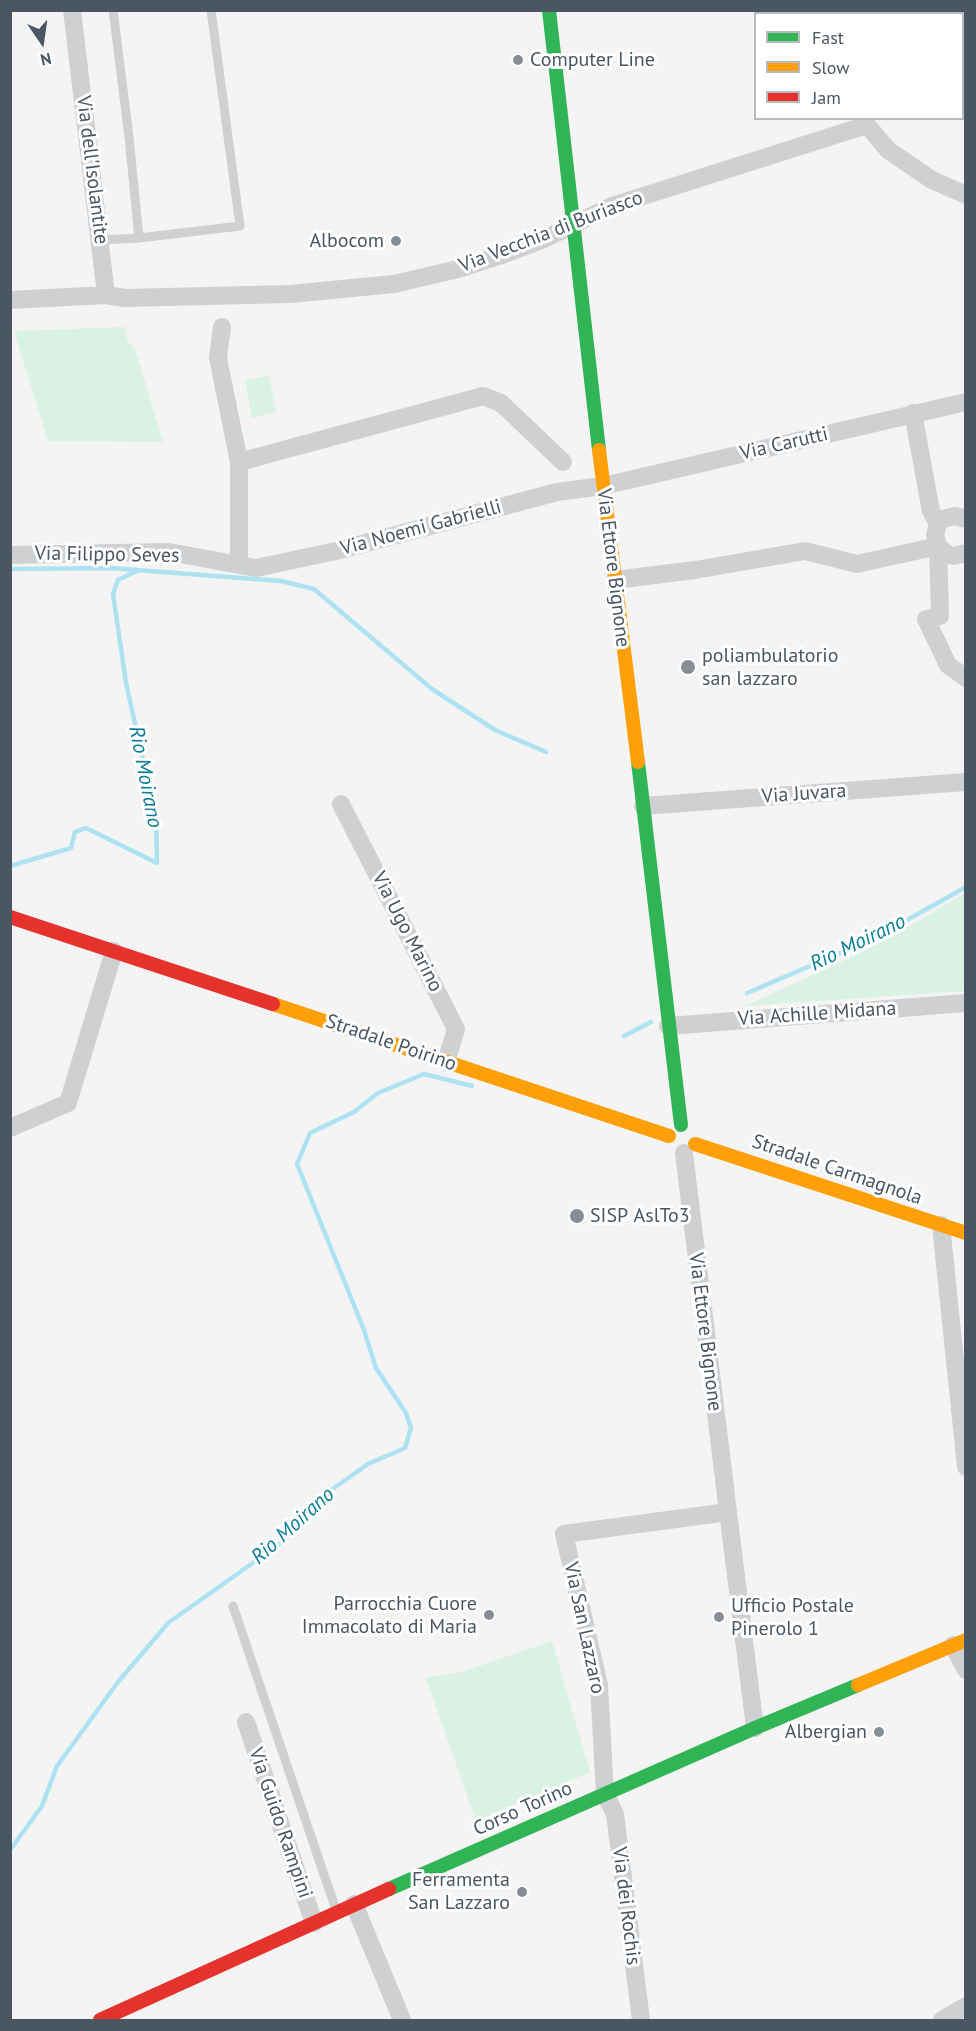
<!DOCTYPE html>
<style>
body{margin:0}
#map{position:relative;width:976px;height:2031px;overflow:hidden;background:#f4f4f4;font-family:"PT Sans",sans-serif}
canvas{display:block}
.frame{position:absolute;inset:0;border:12px solid #4a5661;pointer-events:none}
.legend{position:absolute;left:754px;top:12px;width:210px;height:108px;box-sizing:border-box;background:#fff;border:2px solid #b7bbc0;margin:0;padding:8px 10px;list-style:none;font-size:18px;color:#4a5661}
.legend li{display:flex;align-items:center;gap:12px;height:30px}
.legend b{width:30px;border:2px solid #b7bbc0}
.north{position:absolute;left:12px;top:12px;width:60px;height:60px;-webkit-text-stroke:4px #fff;paint-order:stroke;rotate:167deg;font-size:16px;font-weight:700;line-height:24px;text-align:center;color:#4a5661}
.north::after{content:'';display:block;margin:auto;width:21px;height:27px;background:#4a5661;clip-path:polygon(50% 0,100% 100%,50% 72%,0 100%)}
</style>
<div id="map">
<canvas width="976" height="2031"></canvas>
<div class="frame"></div>
<ul class="legend">
<li><b style="height:8px;background:#30b455"></b>Fast</li>
<li><b style="height:8px;background:#ff9f0a"></b>Slow</li>
<li><b style="height:8px;background:#e5322d"></b>Jam</li>
</ul>
<div class="north">N</div>
</div>
<script>
const ctx = document.querySelector('canvas').getContext('2d');
ctx.lineJoin = 'round';
function fill(path, color) { ctx.fillStyle = color; ctx.fill(path, 'evenodd'); }
const shape = rows => new Path2D(rows.map(r => 'M' + r).join(''));
function stroke(path, color, width, dash) { ctx.strokeStyle = color; ctx.lineWidth = width; ctx.lineCap = dash ? 'butt' : 'round'; ctx.setLineDash(dash || []); ctx.stroke(path); }
function label(font, color, halo, rows, align = 'center') {
  ctx.font = font + ' "PT Sans",sans-serif'; ctx.lineWidth = 6; ctx.setLineDash([]); ctx.textBaseline = 'middle'; ctx.strokeStyle = halo; ctx.fillStyle = color; for (const [text, x, y, turn = 0] of rows) {
    ctx.save(); ctx.translate(x, y); ctx.rotate((+turn || 0) * Math.PI / 180); ctx.textAlign = isNaN(turn) ? turn : align; if (halo) ctx.strokeText(text, 0, 0); ctx.fillText(text, 0, 0); ctx.restore();
  }
}
fill(shape([
 [124,327,128,342,135,349,163,442,48,441,14,331],
 [269,375,276,412,252,418,245,381],
 [965,893,965,991,745,1006,858,954,902,931],
 [552,1641,590,1772,476,1821,426,1678,465,1671]
]), '#d9f2e3');
stroke(shape([
 [10,569,110,568,281,581,314,589,432,689,495,730,546,752],
 [10,866,71,848,75,832,86,828,157,863,156,817,126,683,113,594,118,580,139,570],
 [747,993,873,939,966,887],
 [624,1036,651,1022],
 [10,1850,42,1806,57,1766,118,1682,168,1623,281,1543,334,1488,368,1464,405,1448,411,1428,406,1413,376,1368,364,1330,297,1164,310,1133,354,1112,378,1093,424,1074,472,1086]
]), '#aee2f0', 4.5);
stroke(shape([
 [113,10,129,137,139,238],
 [101,240,139,238,240,226,211,10],
 [233,1606,336,1910]
]), '#ced0d2', 9);
stroke(shape([
 [72,10,106,295],
 [794,10,796,14],
 [865,118,867,125,888,150,932,180,966,195],
 [10,300,106,295,125,298,290,294,394,284,458,269,499,256,544,239,612,206,867,125],
 [222,327,218,358,239,462,239,565],
 [913,413,931,511,938,524],
 [239,462,483,396,501,403,563,462],
 [966,519,955,516,943,519,938,524,935,535,938,546,947,554,953,556,966,553],
 [10,555,169,552,256,568,336,551,557,492,603,486,966,402],
 [615,580,695,570,805,551,857,564,938,546,940,616,926,619,948,665,966,678],
 [341,804,456,1029,446,1062],
 [643,806,966,782],
 [668,1026,966,1003],
 [10,1128,68,1103,114,951],
 [684,1153,728,1512],
 [941,1225,966,1467],
 [953,1645,966,1670],
 [246,1722,314,1923],
 [354,1904,402,2020],
 [641,2020,615,1814,605,1794,599,1685,564,1534,728,1512,755,1728],
 [942,2020,966,2006]
]), '#ced0d2', 18);
stroke(shape([
 [549,10,599,450],
 [638,762,681,1125],
 [389,1889,755,1728,858,1685]
]), '#30b455', 14);
stroke(shape([
 [599,450,638,762],
 [273,1004,669,1136],
 [695,1144,966,1233],
 [858,1685,966,1640]
]), '#ff9f0a', 14);
stroke(shape([
 [10,917,273,1004],
 [100,2020,389,1889]
]), '#e5322d', 14);
for (const [x, y, r, color] of [
 [518,60,6,"#868d94"],
 [396,241,6,"#868d94"],
 [688,667,8,"#868d94"],
 [577,1216,8,"#868d94"],
 [489,1615,6,"#868d94"],
 [719,1617,6,"#868d94"],
 [879,1732,6,"#868d94"],
 [522,1892,6,"#868d94"]
]) { const dot = new Path2D(); dot.arc(x, y, r, 0, 2 * Math.PI); ctx.fillStyle = color; ctx.fill(dot); stroke(dot, '#fff', 2); }
label('20px', '#4a5661', '#fff', [
 ["Computer Line",530,60],
 ["Albocom",384,241,"right"],
 ["poliambulatorio",702,656],
 ["san lazzaro",702,679],
 ["SISP AslTo3",590,1216],
 ["Parrocchia Cuore",477,1604,"right"],
 ["Immacolato di Maria",477,1627,"right"],
 ["Ufficio Postale",731,1606],
 ["Pinerolo 1",731,1629],
 ["Albergian",867,1732,"right"],
 ["Ferramenta",510,1880,"right"],
 ["San Lazzaro",510,1903,"right"]
], 'left');
label('20px', '#4a5661', '#fff', [
 ["Via dell'Isolantite",92,170,83],
 ["Via Vecchia di Buriasco",551,232,-21],
 ["Via Carutti",784,444,-13],
 ["Via Noemi Gabrielli",421,528,-15],
 ["Via Filippo Seves",107,555,1],
 ["Via Ettore Bignone",613,568,83],
 ["Via Juvara",804,794,-4],
 ["Via Ugo Marino",407,932,63],
 ["Via Achille Midana",817,1014,-4],
 ["Stradale Poirino",391,1043,19],
 ["Stradale Carmagnola",837,1170,19],
 ["Via Ettore Bignone",705,1332,83],
 ["Via San Lazzaro",584,1628,78],
 ["Corso Torino",523,1809,-24],
 ["Via Guido Rampini",280,1823,71],
 ["Via dei Rochis",626,1906,83]
]);
label('italic 21px', '#0c7c9b', '#fff', [
 ["Rio Moirano",145,777,79],
 ["Rio Moirano",858,943,-26],
 ["Rio Moirano",293,1526,-42]
]);
</script>
